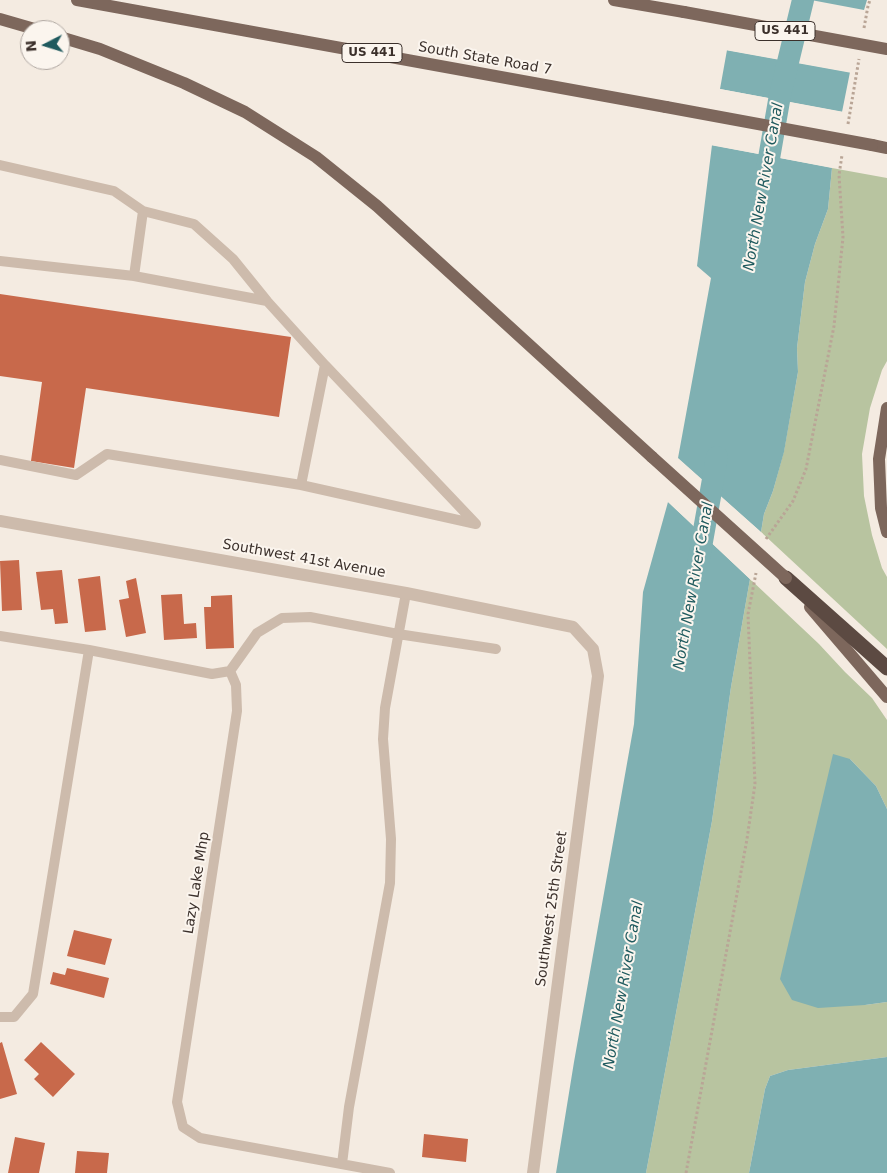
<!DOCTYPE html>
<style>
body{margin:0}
#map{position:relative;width:887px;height:1173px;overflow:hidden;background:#f4ebe1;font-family:"DejaVu Sans",sans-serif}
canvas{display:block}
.north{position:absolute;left:20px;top:20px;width:50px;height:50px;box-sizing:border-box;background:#fbf5ee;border:1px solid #aea6a0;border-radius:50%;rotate:265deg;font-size:14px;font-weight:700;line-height:20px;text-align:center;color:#3b302b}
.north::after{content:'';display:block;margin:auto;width:18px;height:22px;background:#1f5a5e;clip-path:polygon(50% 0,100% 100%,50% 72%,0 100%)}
</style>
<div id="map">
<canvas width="887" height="1173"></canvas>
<div class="north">N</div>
</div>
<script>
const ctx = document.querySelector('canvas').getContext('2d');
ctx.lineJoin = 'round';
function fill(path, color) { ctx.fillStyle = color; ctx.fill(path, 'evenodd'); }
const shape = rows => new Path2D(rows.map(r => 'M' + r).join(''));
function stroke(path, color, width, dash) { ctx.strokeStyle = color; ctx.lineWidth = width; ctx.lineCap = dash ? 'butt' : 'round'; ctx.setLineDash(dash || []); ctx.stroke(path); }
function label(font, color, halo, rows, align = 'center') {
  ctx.font = font + ' "DejaVu Sans",sans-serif'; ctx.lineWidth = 4; ctx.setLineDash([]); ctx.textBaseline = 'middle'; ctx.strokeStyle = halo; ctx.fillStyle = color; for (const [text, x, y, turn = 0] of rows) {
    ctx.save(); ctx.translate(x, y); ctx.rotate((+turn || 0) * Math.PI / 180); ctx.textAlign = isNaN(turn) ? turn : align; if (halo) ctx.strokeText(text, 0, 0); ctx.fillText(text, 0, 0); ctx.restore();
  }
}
fill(shape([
 [832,168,887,178,887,361,882,370,870,408,862,454,864,496,872,535,882,568,887,577,887,649,761,532,764,514,773,491,784,451,798,372,797,348,805,282,815,244,828,209],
 [750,579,819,644,845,672,872,698,887,720,887,809,876,786,850,759,865,1005,887,1002,887,1057,788,1070,770,1076,765,1089,749,1173,646,1173,712,821,731,687]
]), '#b8c4a0');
fill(shape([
 [811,0,867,0,864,10],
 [727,50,850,72,842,112,720,89],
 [712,145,832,168,828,209,815,244,805,282,797,348,798,372,784,452,773,491,764,514,761,532,678,458,711,278,697,266],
 [668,502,750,579,731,687,712,821,646,1173,556,1173,574,1062,634,724,643,592],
 [833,754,850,759,876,786,887,809,887,1002,865,1005,818,1008,792,1000,780,979],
 [887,1057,887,1173,749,1173,765,1089,770,1076,788,1070]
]), '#7fb0b2');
fill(shape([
 [726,48,850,70,852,73,725,50],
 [718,88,720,89,844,112,841,114,720,91],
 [710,143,832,165,834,168,710,145],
 [675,456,763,534,759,534,676,460],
 [666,500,669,500,752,577,752,581]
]), '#f4ebe1');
stroke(shape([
 [764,187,780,95,803,0],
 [698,564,717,457]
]), '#7fb0b2', 22);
fill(shape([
 [0,294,291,337,279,417,86,388,74,468,31,461,42,382,0,376],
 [19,560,22,610,2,611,0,561],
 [62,570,68,623,55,624,53,609,41,610,36,572],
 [100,576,106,630,85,632,78,579],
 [136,578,146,633,126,637,119,600,129,598,126,581],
 [182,594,184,624,196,623,197,638,164,640,161,595],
 [232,595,234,648,206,649,204,607,211,607,211,596],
 [74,930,112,939,105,965,67,956],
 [67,968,109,978,104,998,50,984,53,972,65,975],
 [2,1042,17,1094,0,1099,0,1043],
 [41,1042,75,1074,53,1097,34,1079,39,1074,24,1060],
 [424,1134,468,1139,466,1162,422,1157],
 [15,1137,45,1143,39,1173,8,1173],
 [77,1151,109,1153,107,1173,75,1173]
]), '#c8694b');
stroke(shape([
 [864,28,868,6,870,0],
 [848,124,859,59],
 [766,539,793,501,806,469,834,326,843,237,839,175,842,155],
 [686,1173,747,839,755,784,748,614,756,573]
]), '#b9a596', 3, [2.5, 2.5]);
stroke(shape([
 [0,165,114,191,143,211,134,276,267,301,325,365,301,485,107,454,76,475,0,460],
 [143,211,194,224,233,259,267,301],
 [0,261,134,276],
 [301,485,476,524,325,365],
 [0,636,89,650,212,674,230,671],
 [0,1017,14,1017,33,994,89,650],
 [342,1164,349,1107,390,883,391,839,383,739,385,708,406,593],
 [390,1173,200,1138,183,1127,177,1102,237,711,236,685,230,671,257,633,282,618,310,617,398,634,496,649]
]), '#cdbbac', 10);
stroke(shape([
 [0,521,406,593,573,627,593,649,598,676,533,1173]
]), '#cdbbac', 12);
stroke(shape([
 [77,0,666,107],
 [614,0,684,12],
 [0,19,38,30],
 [60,37,100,49,184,83,245,112,316,157,377,206,652,457],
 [872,145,887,148],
 [887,408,879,459,881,508,887,532],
 [810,607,887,697]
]), '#7d675c', 12);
stroke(shape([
 [786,578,887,668]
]), '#5c4a42', 15);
stroke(shape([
 [684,12,887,49],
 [666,107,872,145],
 [652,457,786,578]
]), '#7d675c', 12);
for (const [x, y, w] of [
 [785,31,60],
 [372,53,60]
]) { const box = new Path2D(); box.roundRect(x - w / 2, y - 9.5, w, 19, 4); ctx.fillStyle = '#fbf5ee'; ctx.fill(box); stroke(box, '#3b302b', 1); }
label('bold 12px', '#3b302b', null, [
 ["US 441",785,31],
 ["US 441",372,53]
]);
label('14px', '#3b302b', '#fbf5ee', [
 ["South State Road 7",485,59,10],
 ["Southwest 41st Avenue",304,559,10],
 ["Lazy Lake Mhp",197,883,-81],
 ["Southwest 25th Street",552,909,-82]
]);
label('italic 15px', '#1f5a5e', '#fbf5ee', [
 ["North New River Canal",764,187,-80],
 ["North New River Canal",694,586,-80],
 ["North New River Canal",624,985,-80]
]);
</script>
